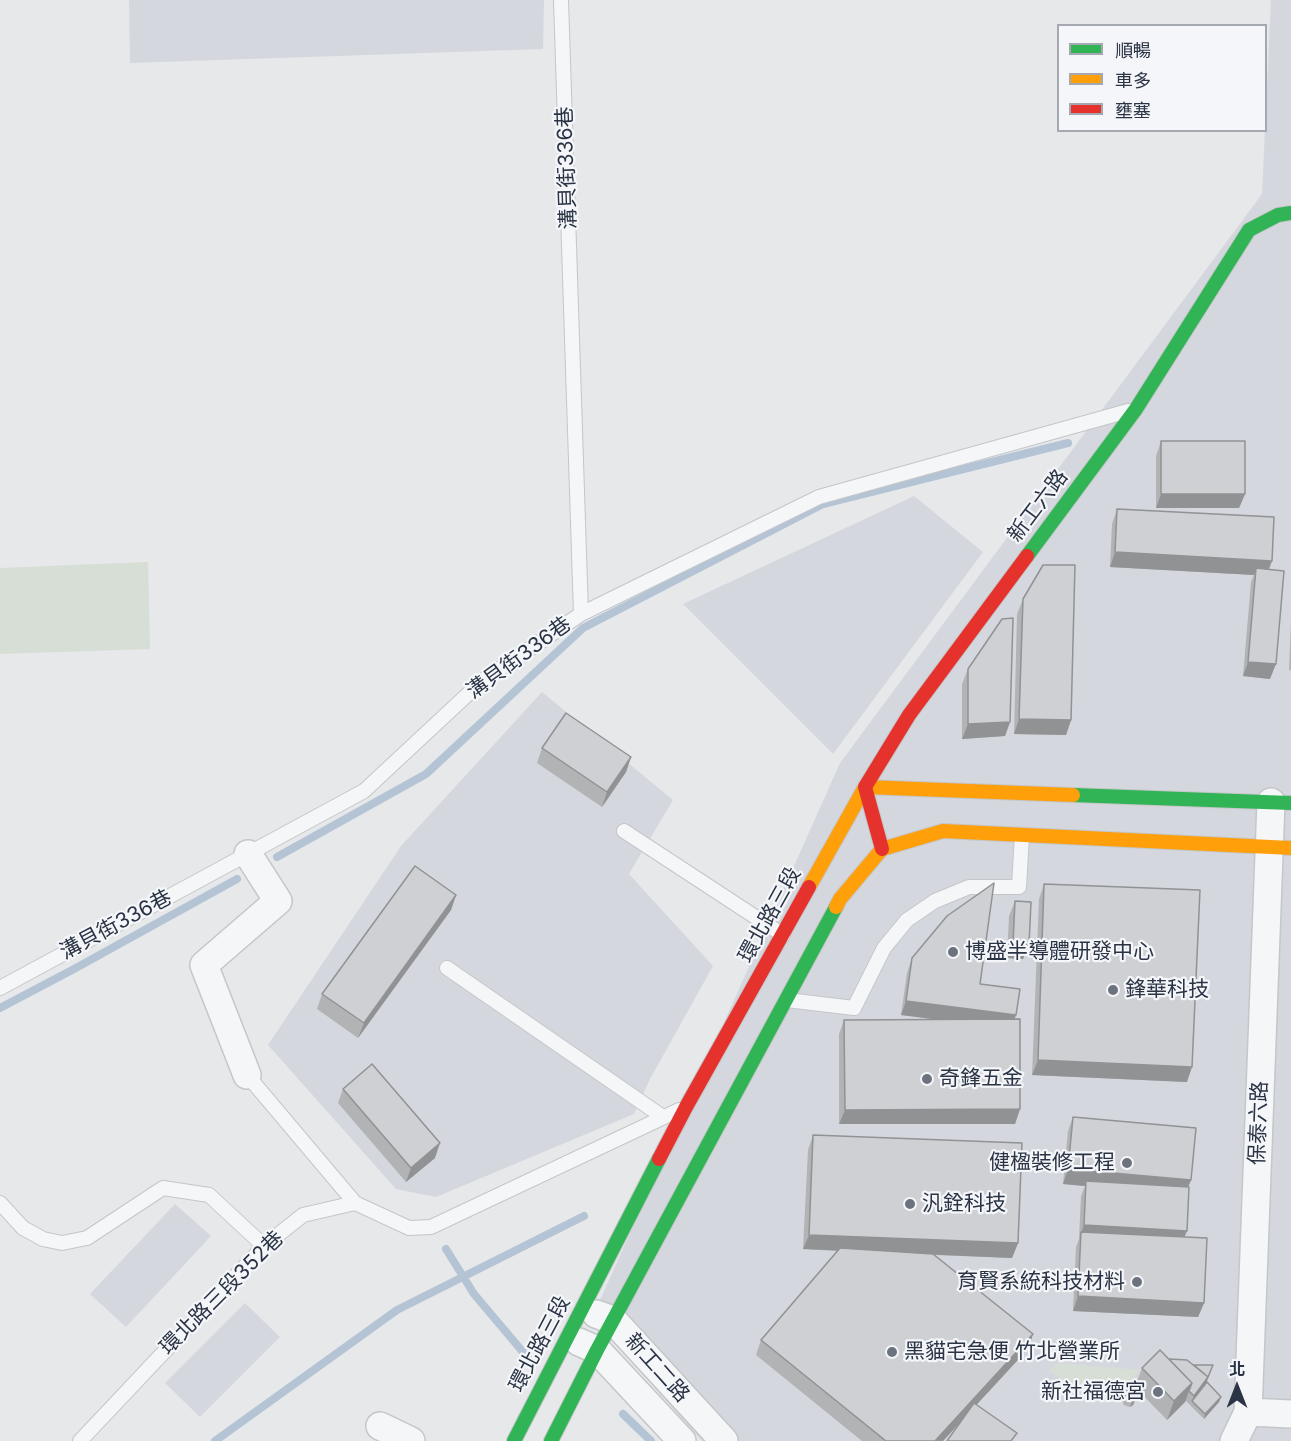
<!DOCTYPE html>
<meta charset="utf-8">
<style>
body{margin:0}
#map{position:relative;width:1291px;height:1441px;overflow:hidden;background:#e6e8ea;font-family:Inter,"Noto Sans TC",sans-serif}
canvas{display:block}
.legend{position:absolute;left:1057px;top:24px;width:210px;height:108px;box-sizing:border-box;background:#f4f6f9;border:2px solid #a4a8b1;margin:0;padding:8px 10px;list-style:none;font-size:18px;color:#2b3445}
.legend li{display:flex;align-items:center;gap:12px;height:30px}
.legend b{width:30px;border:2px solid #a4a8b1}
.north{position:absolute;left:1207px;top:1357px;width:60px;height:60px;-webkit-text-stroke:4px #f4f6f9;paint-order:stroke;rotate:0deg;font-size:16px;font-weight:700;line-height:24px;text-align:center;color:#2b3445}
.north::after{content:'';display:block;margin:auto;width:21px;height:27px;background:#2b3445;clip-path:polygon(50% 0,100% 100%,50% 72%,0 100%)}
</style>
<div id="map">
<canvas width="1291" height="1441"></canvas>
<ul class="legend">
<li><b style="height:8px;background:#30b455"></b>順暢</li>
<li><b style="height:8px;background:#ff9f0a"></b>車多</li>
<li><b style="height:8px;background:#e5322d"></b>壅塞</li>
</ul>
<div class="north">北</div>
</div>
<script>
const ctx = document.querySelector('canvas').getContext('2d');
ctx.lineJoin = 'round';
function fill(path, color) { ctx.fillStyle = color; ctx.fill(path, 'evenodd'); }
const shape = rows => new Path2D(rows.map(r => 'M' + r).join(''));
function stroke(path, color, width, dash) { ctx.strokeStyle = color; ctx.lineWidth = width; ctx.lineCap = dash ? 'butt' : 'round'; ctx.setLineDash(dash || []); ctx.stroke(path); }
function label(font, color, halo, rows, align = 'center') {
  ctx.font = font + ' Inter,"Noto Sans TC",sans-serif'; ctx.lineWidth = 4.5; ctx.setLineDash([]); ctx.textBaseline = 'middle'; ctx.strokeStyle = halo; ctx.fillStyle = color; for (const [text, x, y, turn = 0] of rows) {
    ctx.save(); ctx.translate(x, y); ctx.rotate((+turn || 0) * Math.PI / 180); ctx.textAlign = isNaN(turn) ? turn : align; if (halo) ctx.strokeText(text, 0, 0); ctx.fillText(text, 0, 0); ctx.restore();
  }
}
fill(shape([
 [129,0,544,0,543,49,130,63],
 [1271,0,1291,0,1291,1441,702,1441,592,1318,840,763,1262,194],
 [914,496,983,552,833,754,683,604],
 [542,692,673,800,629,874,713,966,650,1079,634,1114,436,1197,396,1189,268,1045,401,846],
 [175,1204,211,1236,126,1327,90,1294],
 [245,1303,280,1337,200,1417,165,1383]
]), '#d4d7dd');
fill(shape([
 [148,562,150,649,0,654,0,568],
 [1057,1363,1141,1370,1106,1404,1048,1371]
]), '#d6ded6');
stroke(shape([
 [277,857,426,774,583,628,823,504,1068,443],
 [0,1008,74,969,237,879],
 [446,1249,474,1294,528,1358],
 [623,1414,651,1441],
 [215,1441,397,1310,584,1216]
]), '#b4c4d5', 8);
const lane = shape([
 [561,0,581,614],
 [624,831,783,935],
 [447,968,663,1117],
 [0,988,364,791,482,681,581,614,819,497,1128,411],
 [787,1000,854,1008,884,948,907,920,935,901,969,887,1019,887,1022,835],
 [247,1075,355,1203],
 [0,1203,23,1228,43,1239,62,1243,87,1238,163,1188,209,1195,264,1246],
 [80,1441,264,1246,303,1215,355,1203,409,1228,431,1227,679,1110]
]);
const street = shape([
 [247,1075,204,965,278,901,248,854],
 [596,1314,613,1320,724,1441],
 [579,1342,597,1350,682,1441],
 [1248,1412,1291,1414],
 [380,1426,411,1441],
 [1234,1441,1248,1412,1271,802]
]);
const fast = shape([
 [1027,556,1136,409,1249,230,1278,215,1291,213],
 [1073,795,1291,803],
 [514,1441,659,1159],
 [551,1441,597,1350,836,907]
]);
const slow = shape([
 [809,887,865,787,1073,795],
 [836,907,840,899,882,849,943,831,1291,848]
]);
const jam = shape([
 [882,849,865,787,909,715,1027,556],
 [659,1159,686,1107,809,887]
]);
stroke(lane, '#c4c6c8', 16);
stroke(street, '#c4c6c8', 30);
stroke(fast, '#c4c6c8', 16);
stroke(slow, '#c4c6c8', 16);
stroke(jam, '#c4c6c8', 16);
stroke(lane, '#f5f6f7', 14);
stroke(street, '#f5f6f7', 27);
stroke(fast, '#30b455', 14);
stroke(slow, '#ff9f0a', 14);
stroke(jam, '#e5322d', 14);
fill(shape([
 [1161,441,1245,494,1239,508,1156,508,1156,456],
 [1117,509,1272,561,1269,569,1270,679,1243,676,1251,582,1254,575,1110,567,1112,524],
 [1023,599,1071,720,1066,735,1014,734,1017,614],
 [1291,622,1291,670,1289,670],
 [968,669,1010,722,1005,736,962,739,962,684],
 [542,748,631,757,626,772,602,807,537,763],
 [1044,884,1187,1082,1032,1075,1039,899],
 [456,895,451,910,358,1038,317,1009,322,994],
 [1015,901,1029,945,1023,959,1007,958,1009,916],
 [912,958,980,984,1015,1019,1020,1109,1015,1124,839,1124,839,1034,844,1020,932,1019,901,1015,907,973],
 [343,1089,435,1158,406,1182,338,1103],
 [1073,1117,1191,1180,1188,1187,1187,1231,1184,1237,1204,1303,1198,1317,1073,1311,1076,1247,1079,1239,1081,1196,1085,1186,1063,1184,1068,1131],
 [813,1135,1018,1243,1012,1258,935,1255,1033,1334,1028,1349,943,1441,862,1441,756,1355,761,1340,837,1251,803,1249,808,1150],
 [1169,1359,1194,1365,1213,1365,1207,1382,1221,1397,1219,1402,1204,1419,1186,1401,1167,1420,1135,1387,1142,1368],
 [1126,1390,1137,1396,1133,1405,1130,1407,1124,1405,1122,1401]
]), '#b1b3b5');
fill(shape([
 [1161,494,1245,494,1239,508,1156,508],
 [1115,552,1272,561,1266,576,1256,568,1254,575,1110,567],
 [1248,662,1276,664,1270,679,1243,676],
 [1019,719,1071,720,1066,735,1014,734],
 [1010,722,1005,736,962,739,968,724],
 [631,757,626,772,602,807,607,792],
 [456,895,451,910,358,1038,364,1023],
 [1013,944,1029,945,1023,959,1007,958],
 [906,1001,1016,1015,1011,1029,901,1015],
 [1038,1060,1192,1067,1187,1082,1032,1075],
 [1020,1109,1015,1124,839,1124,845,1110],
 [440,1143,435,1158,406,1182,411,1168],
 [1068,1169,1191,1180,1185,1195,1086,1181,1085,1186,1063,1184],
 [1084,1225,1187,1231,1181,1245,1081,1232,1079,1239],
 [809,1235,1018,1243,1012,1258,803,1249],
 [1078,1296,1204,1303,1198,1317,1073,1311],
 [1033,1334,1028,1349,943,1441,935,1441],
 [1208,1377,1205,1387,1192,1401,1194,1396],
 [1192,1383,1185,1402,1167,1420,1174,1401],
 [1137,1396,1133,1405,1130,1407,1132,1402],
 [1221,1397,1219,1402,1204,1419,1205,1414]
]), '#909294');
const building = shape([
 [1161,441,1245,441,1245,494,1161,494,1161,441],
 [1117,509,1274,517,1272,561,1115,552,1117,509],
 [1043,565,1075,565,1071,720,1019,719,1023,599,1043,565],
 [1256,568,1284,571,1276,664,1248,662,1256,568],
 [1013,618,1010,722,968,724,968,669,1002,619,1013,618],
 [566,713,631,757,607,792,542,748,566,713],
 [415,866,456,895,364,1023,322,994,415,866],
 [994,883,980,984,1020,989,1016,1015,906,1001,912,958,947,916,994,883],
 [1044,884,1200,890,1192,1067,1038,1060,1044,884],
 [1015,901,1031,902,1029,945,1013,944,1015,901],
 [1020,1019,1020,1109,845,1110,844,1020,1020,1019],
 [372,1064,440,1143,411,1168,343,1089,372,1064],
 [1073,1117,1196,1128,1191,1180,1068,1169,1073,1117],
 [813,1135,1022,1143,1018,1243,809,1235,813,1135],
 [1086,1181,1189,1187,1187,1231,1084,1225,1086,1181],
 [1081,1232,1207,1238,1204,1303,1078,1296,1081,1232],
 [840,1248,933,1254,1033,1334,935,1441,886,1441,761,1340,840,1248],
 [1160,1350,1192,1383,1174,1401,1142,1368,1160,1350],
 [1169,1359,1187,1360,1208,1377,1194,1396,1189,1391,1192,1383,1169,1359],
 [1194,1365,1213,1365,1208,1377,1194,1365],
 [1207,1382,1221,1397,1205,1414,1192,1401,1207,1382],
 '1125 1395a6 6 0 1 1 12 0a6 6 0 1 1-12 0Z',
 [974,1403,1017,1433,1011,1441,947,1441,974,1403]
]);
fill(building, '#ced0d3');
stroke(building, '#909294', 1.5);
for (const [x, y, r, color] of [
 [953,952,6,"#6c737f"],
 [1113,990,6,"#6c737f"],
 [927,1079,6,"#6c737f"],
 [1127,1163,6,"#6c737f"],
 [910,1204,6,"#6c737f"],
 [1137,1282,6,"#6c737f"],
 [892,1352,6,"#6c737f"],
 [1158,1392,6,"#6c737f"]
]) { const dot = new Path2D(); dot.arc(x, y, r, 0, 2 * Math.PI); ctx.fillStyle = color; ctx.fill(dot); stroke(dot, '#f4f6f9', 2); }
label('21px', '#2b3445', '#f4f6f9', [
 ["溝貝街336巷",567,168,-92],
 ["新工六路",1038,506,-53],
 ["溝貝街336巷",519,658,-36],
 ["環北路三段",770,915,-61],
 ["溝貝街336巷",116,925,-28],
 ["保泰六路",1259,1123,-88],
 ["環北路三段352巷",222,1293,-45],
 ["環北路三段",540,1344,-62],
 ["新工二路",657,1368,48]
]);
label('21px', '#2b3445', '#f4f6f9', [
 ["博盛半導體研發中心",965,952],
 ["鋒華科技",1125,990],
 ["奇鋒五金",939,1079],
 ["健楹裝修工程",1115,1163,"right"],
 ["汎銓科技",922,1204],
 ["育賢系統科技材料",1125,1282,"right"],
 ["黑貓宅急便 竹北營業所",904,1352],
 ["新社福德宮",1146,1392,"right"]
], 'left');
</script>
